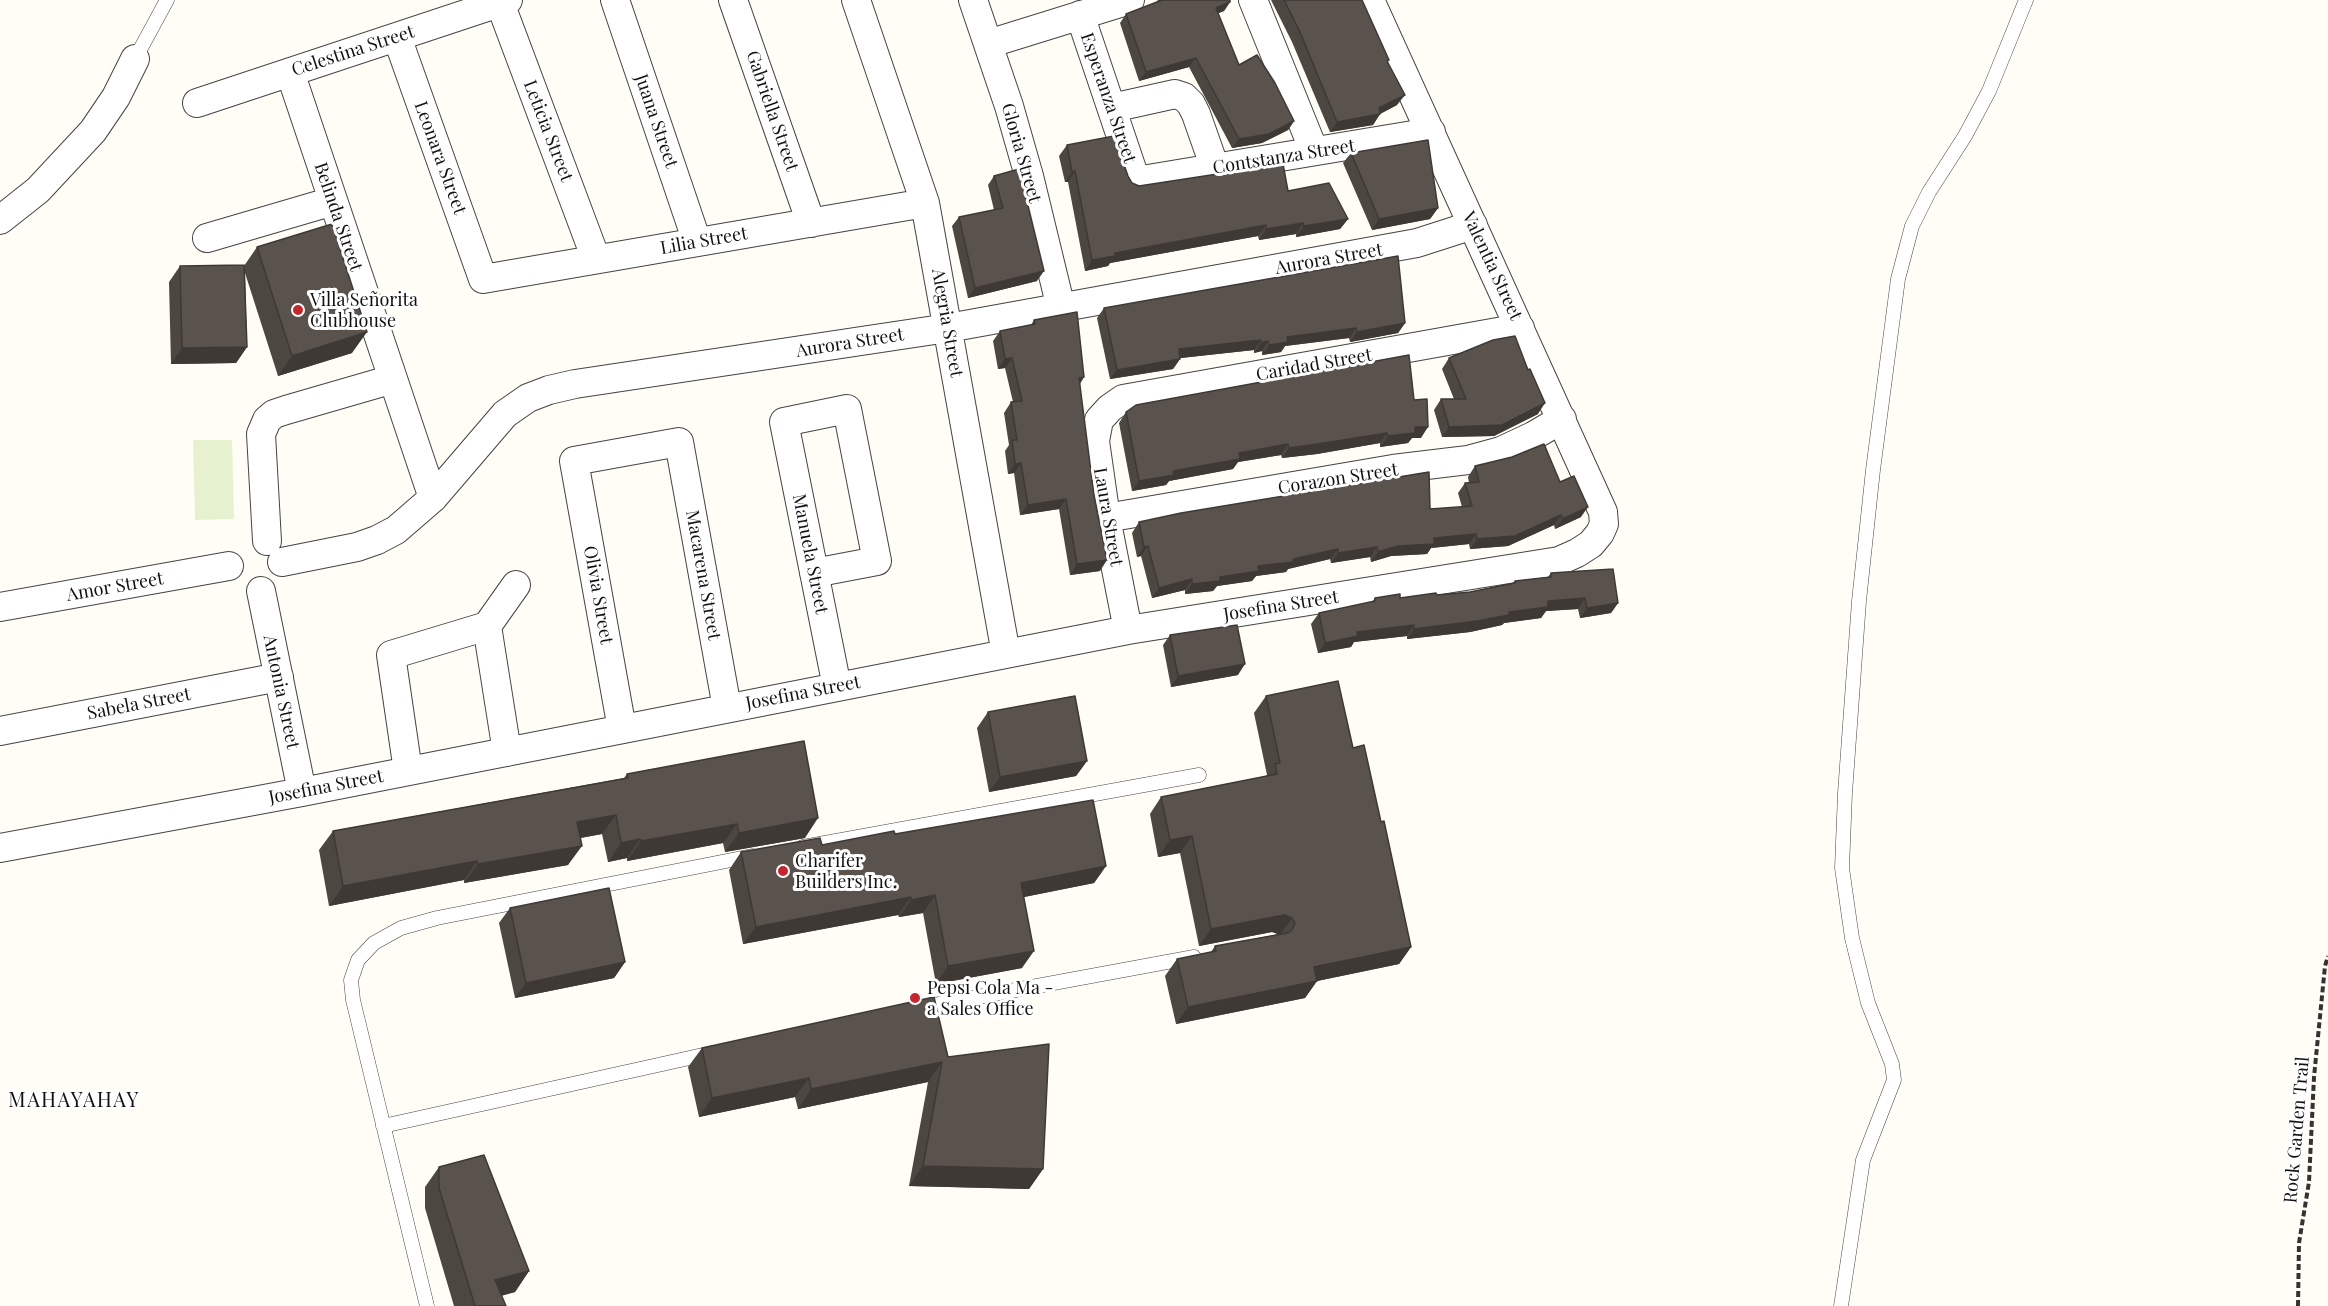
<!DOCTYPE html>
<meta charset="utf-8">
<style>
body{margin:0}
canvas{display:block;background:#fffdf5}
</style>
<canvas width="2328" height="1306"></canvas>
<script>
const ctx = document.querySelector('canvas').getContext('2d');
ctx.lineJoin = 'round';
function fill(path, color) { ctx.fillStyle = color; ctx.fill(path, 'evenodd'); }
const shape = rows => new Path2D(rows.map(r => 'M' + r).join(''));
function stroke(path, color, width, dash) { ctx.strokeStyle = color; ctx.lineWidth = width; ctx.lineCap = dash ? 'butt' : 'round'; ctx.setLineDash(dash || []); ctx.stroke(path); }
function label(font, color, halo, rows, align = 'center') {
  ctx.font = font + ' "Playfair Display",serif'; ctx.lineWidth = 6; ctx.setLineDash([]); ctx.textBaseline = 'middle'; ctx.strokeStyle = halo; ctx.fillStyle = color; for (const [text, x, y, turn = 0] of rows) {
    ctx.save(); ctx.translate(x, y); ctx.rotate((+turn || 0) * Math.PI / 180); ctx.textAlign = isNaN(turn) ? turn : align; if (halo) ctx.strokeText(text, 0, 0); ctx.fillText(text, 0, 0); ctx.restore();
  }
}
fill(shape([
 [193,440,232,440,234,519,195,520]
]), '#e6f2cf');
const lane = shape([
 [135,59,167,0],
 [803,847,1199,775],
 [918,1008,1194,957],
 [383,1126,712,1053],
 [427,1306,353,1000,351,980,358,960,374,943,401,928,437,918,752,856],
 [1841,1306,1863,1160,1894,1080,1892,1064,1868,1003,1852,938,1842,868,1845,793,1859,601,1873,470,1898,279,1912,226,1929,192,1965,136,1989,91,2026,0]
]);
const street = shape([
 [615,0,697,242],
 [733,0,811,223],
 [856,0,925,203,1006,654],
 [973,0,1009,106,1029,176,1061,308],
 [1253,0,1314,151],
 [500,3,596,259],
 [1080,15,1136,181,1431,132],
 [397,37,483,279,925,203],
 [988,44,1130,0],
 [290,72,433,498],
 [197,103,508,0],
 [1112,108,1175,94,1184,97,1191,104,1196,114,1215,168],
 [0,220,38,190,93,131,116,97,135,59],
 [207,238,333,201],
 [1106,518,1393,469,1468,460,1501,451,1533,436,1562,419],
 [267,541,261,434,267,420,274,414,286,410,393,379],
 [282,562,357,547,377,540,396,530,433,498,505,414,528,398,549,390,575,384,948,328,1417,243,1473,225],
 [814,573,877,561,847,409,784,422,837,687],
 [261,591,302,792],
 [0,607,229,566],
 [487,626,507,752],
 [1128,630,1106,518,1095,441,1099,420,1110,408,1123,399,1520,328],
 [622,729,574,461,679,442,727,708],
 [0,731,279,677],
 [408,771,391,655,487,626,516,585],
 [0,848,302,792,1128,630,1559,561,1577,553,1591,544,1600,533,1604,524,1603,512,1370,0]
]);
stroke(lane, '#444', 15);
stroke(street, '#444', 30);
stroke(shape([
 [2298,1306,2299,1243,2309,1182,2314,1077,2325,966,2328,956]
]), '#333', 4, [6, 3]);
stroke(lane, '#fff', 14);
stroke(street, '#fff', 28);
fill(shape([
 [1158,0,1230,0,1230,2,1224,11,1218,13,1239,65,1294,121,1288,130,1262,143,1232,148,1189,67,1139,81,1120,23,1126,14,1156,3],
 [1271,0,1362,0,1388,62,1397,105,1380,114,1373,125,1330,132,1292,42],
 [1067,145,1128,176,1132,183,1139,186,1288,191,1348,219,1340,229,1296,237,1296,234,1259,240,1258,236,1110,263,1108,266,1085,271,1068,182,1065,182,1059,156],
 [1351,153,1438,208,1430,219,1372,230,1343,163],
 [994,176,1037,281,968,298,952,226,959,217,994,210,988,185],
 [257,247,352,353,278,376,245,273,247,347,236,363,171,364,169,282,180,266,244,266],
 [1104,308,1405,323,1398,333,1350,342,1349,338,1285,346,1281,352,1262,355,1262,351,1254,353,1254,350,1180,358,1180,359,1173,369,1110,379,1097,318],
 [1034,320,1084,377,1080,384,1100,571,1070,575,1059,509,1020,515,1014,473,1008,474,1005,451,1009,445,1004,413,1011,402,1013,402,1005,368,998,369,993,341,1000,331,1031,325],
 [1449,358,1538,414,1494,436,1442,437,1434,410,1441,399,1454,399,1442,369],
 [1414,400,1421,438,1412,438,1408,443,1380,447,1380,443,1317,454,1282,458,1281,455,1238,462,1233,469,1169,481,1166,485,1132,491,1119,423,1126,412],
 [1475,466,1560,482,1581,517,1555,529,1554,525,1508,546,1470,549,1469,544,1431,548,1427,554,1391,556,1371,562,1370,557,1331,563,1330,559,1288,569,1286,572,1256,576,1252,581,1217,586,1213,591,1185,594,1185,590,1152,598,1141,556,1137,557,1132,533,1139,522,1430,509,1462,507,1458,493,1465,483,1469,483,1468,477],
 [1551,573,1618,603,1611,613,1580,618,1578,609,1546,611,1541,618,1504,623,1502,625,1470,632,1407,639,1407,636,1354,642,1351,647,1318,653,1311,624,1319,613,1372,602,1375,598,1400,598,1470,592,1513,583,1515,581,1548,577],
 [1170,635,1238,675,1171,687,1163,645],
 [1266,696,1353,748,1381,822,1411,947,1399,964,1317,981,1305,998,1176,1024,1165,976,1177,959,1211,952,1215,946,1279,934,1272,932,1199,946,1180,853,1158,857,1150,814,1161,797,1266,776,1267,775,1254,713],
 [988,712,1087,761,1076,776,989,792,977,728],
 [627,774,805,838,725,852,723,843,627,861,627,858,608,862,602,834,580,838,568,865,464,883,464,880,329,906,319,850,333,831,624,778],
 [895,834,1106,866,1094,883,1024,897,1022,968,936,984,923,913,899,917,898,915,743,944,729,870,741,852,822,845],
 [510,908,625,962,614,978,515,998,499,923],
 [702,1048,948,1057,1043,1169,1029,1189,909,1186,928,1082,798,1109,795,1097,699,1117,688,1067],
 [439,1167,529,1271,515,1292,501,1296,506,1306,454,1306,425,1208,425,1187]
]), '#4d4742');
fill(shape([
 [1230,2,1224,11,1209,17,1216,8],
 [1196,58,1189,67,1139,81,1146,72],
 [1405,95,1397,105,1378,115,1380,114,1373,125,1330,132,1337,122,1379,108],
 [1294,121,1288,130,1262,143,1232,148,1239,139],
 [1075,171,1068,182,1065,182,1072,172],
 [1438,208,1430,219,1372,230,1379,219],
 [1348,219,1340,229,1296,237,1304,226],
 [1303,223,1296,234,1259,240,1266,229],
 [1266,225,1258,236,1110,263,1108,266,1085,271,1092,260,1115,253],
 [1044,271,1037,281,968,298,975,288],
 [1405,323,1398,333,1350,342,1357,332],
 [1356,328,1349,338,1285,346,1281,352,1262,355,1269,345,1287,337],
 [367,332,352,353,278,376,292,356],
 [1261,340,1254,350,1172,359,1179,349],
 [1268,341,1262,351,1254,353,1261,343],
 [247,347,236,363,171,364,182,348],
 [1012,358,1005,368,998,369,1005,359],
 [1180,359,1173,369,1110,379,1117,370],
 [1084,377,1077,387,1079,378],
 [1545,403,1538,414,1494,436,1442,437,1449,427],
 [1415,427,1428,427,1421,438,1412,438,1408,443,1380,447,1388,436],
 [1387,433,1380,443,1317,454,1282,458,1289,448],
 [1288,444,1281,455,1238,462,1233,469,1169,481,1166,485,1132,491,1139,481,1239,453],
 [1021,463,1014,473,1008,474,1015,464],
 [1066,499,1059,509,1020,515,1028,505],
 [1588,507,1581,517,1555,529,1563,519],
 [1561,515,1554,525,1508,546,1470,549,1477,539],
 [1476,534,1469,544,1431,548,1427,554,1391,556,1371,562,1378,552,1398,546,1434,538],
 [1148,546,1141,556,1137,557,1144,547],
 [1377,547,1370,557,1331,563,1338,553],
 [1338,549,1330,559,1288,569,1286,572,1256,576,1252,581,1217,586,1213,591,1185,594,1192,584,1258,566,1293,559],
 [1107,560,1100,571,1070,575,1077,564],
 [1192,579,1185,590,1152,598,1159,588],
 [1585,598,1578,609,1546,611,1541,618,1504,623,1502,625,1470,632,1407,639,1414,629,1509,612,1548,601],
 [1618,603,1611,613,1580,618,1587,608],
 [1414,625,1407,636,1354,642,1351,647,1318,653,1325,643,1357,632],
 [1245,664,1238,675,1171,687,1178,676],
 [1087,761,1076,776,989,792,1000,777],
 [616,815,602,834,564,841,577,822],
 [818,818,805,838,725,852,739,833],
 [737,824,723,843,627,861,641,841],
 [1192,836,1180,853,1158,857,1170,840],
 [640,839,627,858,608,862,621,843],
 [582,846,568,865,464,883,478,864],
 [477,861,464,880,329,906,343,886],
 [1106,866,1094,883,1009,900,1021,883],
 [935,895,923,913,899,917,911,900],
 [911,897,898,915,743,944,756,927],
 [1284,915,1292,918,1280,935,1272,932,1199,946,1211,929],
 [1411,947,1399,964,1317,981,1305,998,1176,1024,1188,1007,1314,967],
 [1034,951,1022,968,936,984,948,966],
 [625,962,614,978,515,998,526,983],
 [942,1062,928,1082,798,1109,811,1089],
 [809,1078,795,1097,699,1117,712,1098],
 [923,1166,1043,1169,1029,1189,909,1186],
 [529,1271,515,1292,480,1301,495,1280]
]), '#3f3936');
const building = shape([
 [1162,0,1230,0,1230,2,1216,8,1239,65,1257,55,1275,83,1294,121,1269,134,1239,139,1196,58,1146,72,1126,14,1162,0],
 [1284,0,1362,0,1389,60,1387,61,1405,95,1379,108,1380,114,1337,122,1300,32,1284,0],
 [1114,136,1128,176,1132,183,1139,186,1283,164,1288,191,1329,183,1348,219,1304,226,1303,223,1266,229,1266,225,1115,253,1115,256,1092,260,1075,171,1072,172,1067,145,1114,136],
 [1428,140,1438,208,1379,219,1351,153,1428,140],
 [1019,169,1044,271,975,288,959,217,1003,208,994,176,1019,169],
 [332,224,367,332,292,356,257,247,332,224],
 [1398,256,1405,323,1357,332,1356,328,1287,337,1288,342,1269,345,1268,341,1261,343,1261,340,1179,349,1180,359,1117,370,1104,308,1398,256],
 [244,265,247,347,182,348,180,266,244,265],
 [1077,312,1084,377,1079,378,1094,495,1107,560,1077,564,1066,499,1028,505,1021,463,1015,464,1012,440,1017,440,1011,402,1022,401,1012,358,1005,359,1000,331,1035,324,1034,320,1077,312],
 [1515,336,1528,370,1530,369,1545,403,1502,425,1449,427,1441,399,1466,399,1449,358,1493,340,1515,336],
 [1409,355,1414,400,1427,399,1428,427,1415,427,1415,433,1388,436,1387,433,1324,443,1289,448,1288,444,1239,453,1240,459,1173,471,1174,475,1139,481,1126,412,1136,405,1409,355],
 [1544,444,1560,482,1574,476,1588,507,1563,519,1561,515,1515,536,1477,539,1476,534,1434,538,1434,544,1398,546,1378,552,1377,547,1338,553,1338,549,1293,559,1293,562,1258,566,1259,571,1220,577,1220,581,1192,584,1192,579,1159,588,1148,546,1144,547,1139,522,1181,513,1429,472,1430,509,1472,506,1465,483,1479,482,1475,466,1512,457,1544,444],
 [1613,569,1618,603,1587,608,1585,598,1548,601,1548,607,1509,612,1509,615,1477,621,1414,629,1414,625,1357,632,1358,636,1325,643,1319,613,1375,601,1375,598,1400,594,1400,598,1436,593,1437,595,1470,592,1515,583,1515,581,1551,577,1551,573,1613,569],
 [1237,625,1245,664,1178,676,1170,635,1237,625],
 [1338,681,1353,748,1364,745,1381,822,1384,821,1411,947,1314,967,1317,981,1188,1007,1177,959,1216,951,1215,946,1288,933,1292,930,1295,923,1292,918,1284,915,1211,929,1192,836,1170,840,1161,797,1277,774,1275,764,1280,763,1266,696,1338,681],
 [1075,696,1087,761,1000,777,988,712,1075,696],
 [804,741,818,818,739,833,737,824,641,841,640,839,621,843,616,815,577,822,582,846,478,864,477,861,343,886,333,831,628,778,627,774,804,741],
 [1093,800,1106,866,1021,883,1034,951,948,966,935,895,911,900,911,897,756,927,741,852,820,838,822,845,894,831,895,834,1093,800],
 [609,888,625,962,526,983,510,908,609,888],
 [934,997,948,1057,1049,1044,1043,1169,923,1166,942,1062,811,1089,809,1078,712,1098,702,1048,934,997],
 [484,1155,529,1271,495,1280,506,1306,475,1306,439,1188,439,1167,484,1155]
]);
fill(building, '#5a524d');
stroke(building, '#3f3936', 1.5);
for (const [x, y, r, color] of [
 [298,310,6,"#c4262e"],
 [783,871,6,"#c4262e"],
 [915,998,6,"#c4262e"]
]) { const dot = new Path2D(); dot.arc(x, y, r, 0, 2 * Math.PI); ctx.fillStyle = color; ctx.fill(dot); stroke(dot, '#fff', 2); }
label('18px', '#111', '#fff', [
 ["Celestina Street",353,51,-18],
 ["Esperanza Street",1108,98,71],
 ["Gabriella Street",772,111,71],
 ["Juana Street",656,121,71],
 ["Leticia Street",548,131,69],
 ["Gloria Street",1021,153,74],
 ["Contstanza Street",1284,157,-9],
 ["Leonara Street",440,158,70],
 ["Belinda Street",338,217,71],
 ["Lilia Street",704,241,-10],
 ["Aurora Street",1329,259,-10],
 ["Valentia Street",1492,266,65],
 ["Alegria Street",947,323,80],
 ["Aurora Street",850,343,-9],
 ["Caridad Street",1314,365,-10],
 ["Corazon Street",1338,479,-9],
 ["Laura Street",1108,517,80],
 ["Manuela Street",810,554,79],
 ["Macarena Street",703,575,80],
 ["Amor Street",115,587,-10],
 ["Olivia Street",598,595,80],
 ["Josefina Street",1281,606,-9],
 ["Antonia Street",281,692,78],
 ["Josefina Street",803,693,-11],
 ["Sabela Street",139,704,-11],
 ["Josefina Street",326,787,-11],
 ["Rock Garden Trail",2297,1130,-85]
]);
label('18px', '#111', '#fff', [
 ["Villa Señorita",310,300],
 ["Clubhouse",310,321],
 ["Charifer",795,861],
 ["Builders Inc.",795,882],
 ["Pepsi Cola Ma -",927,988],
 ["a Sales Office",927,1009]
], 'left');
ctx.letterSpacing = '1.5px';
label('20px', '#111', '#fff', [
 ["MAHAYAHAY",74,1101]
]);
ctx.letterSpacing = '0px';
</script>
